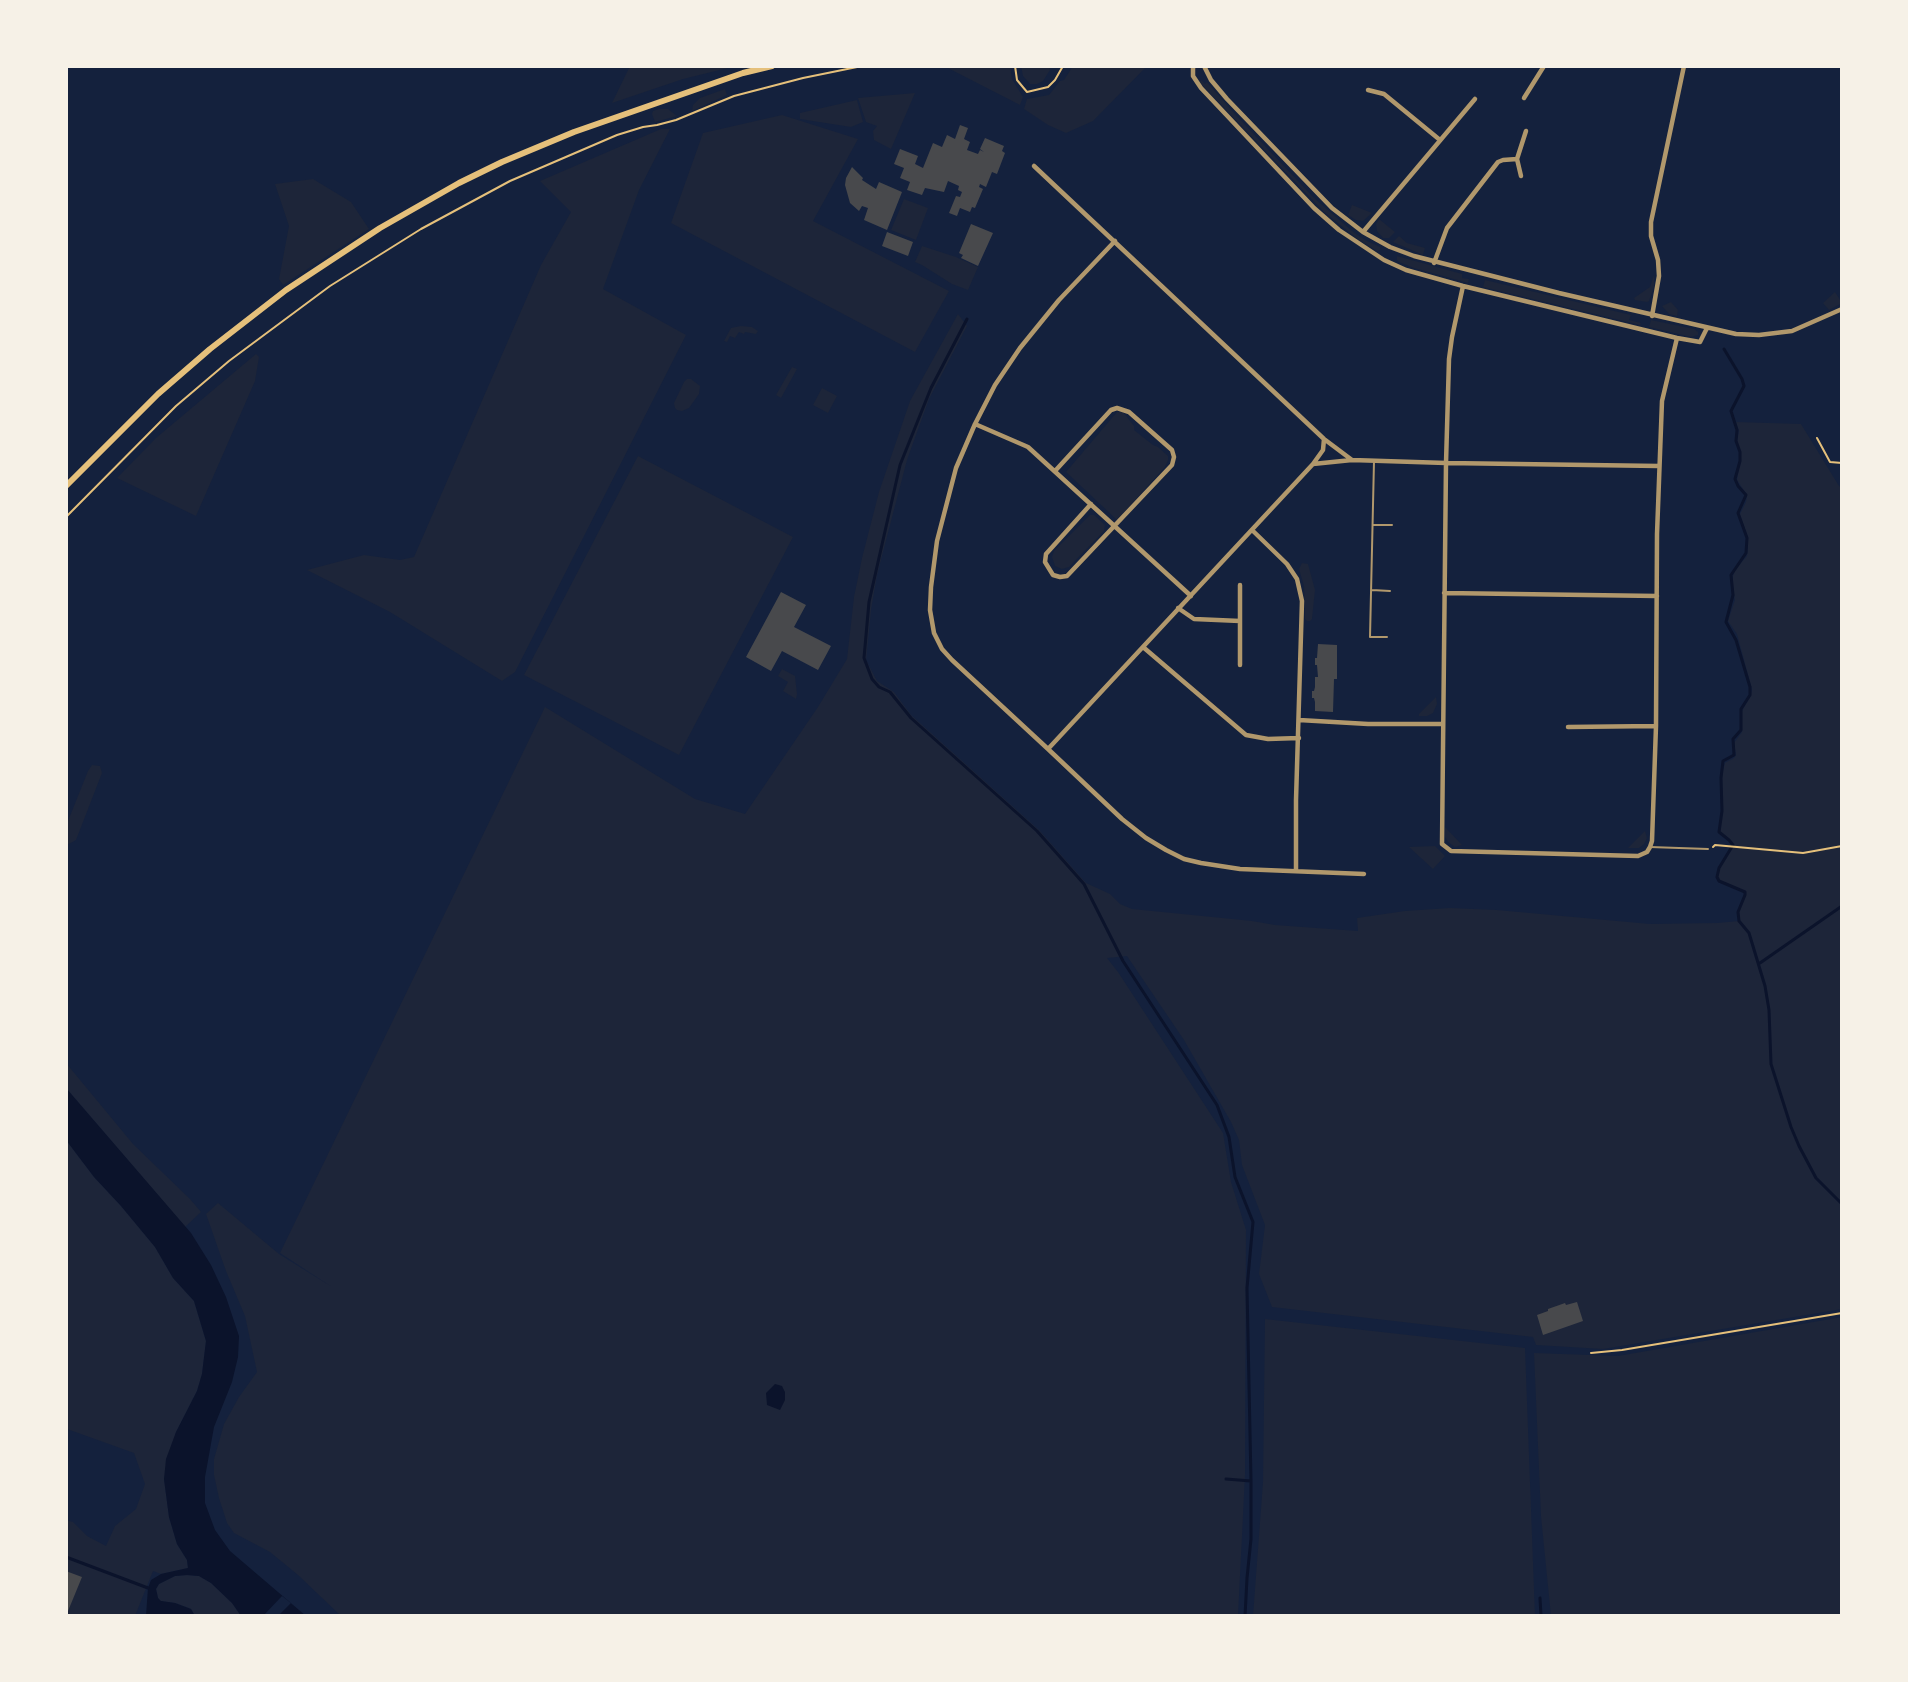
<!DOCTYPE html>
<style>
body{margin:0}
#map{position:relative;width:1908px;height:1682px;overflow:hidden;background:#14213d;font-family:"PT Sans",sans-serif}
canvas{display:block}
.frame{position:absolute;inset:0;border:68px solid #f6f1e7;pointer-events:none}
</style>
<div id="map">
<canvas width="1908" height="1682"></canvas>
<div class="frame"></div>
</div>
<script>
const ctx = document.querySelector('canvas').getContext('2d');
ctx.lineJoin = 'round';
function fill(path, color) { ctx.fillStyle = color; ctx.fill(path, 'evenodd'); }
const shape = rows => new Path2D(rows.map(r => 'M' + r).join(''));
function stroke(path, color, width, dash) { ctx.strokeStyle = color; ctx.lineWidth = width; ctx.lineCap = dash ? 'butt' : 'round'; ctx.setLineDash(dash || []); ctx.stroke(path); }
fill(shape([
 [630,66,736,66,683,79,612,103],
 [944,66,1010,66,1012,79,1023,97,1020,105],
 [1021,66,1049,66,1050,70,1043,81,1037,84,1030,84,1023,76],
 [1073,66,1147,66,1093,121,1066,133,1048,125,1024,109,1027,99,1049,95,1060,81,1064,80],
 [1201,80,1205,84,1207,82,1233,112,1313,197,1352,231,1365,240,1380,247,1380,250,1377,251,1359,240,1324,212,1203,86,1200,82],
 [725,89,727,95,692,111,693,105,700,98],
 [915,93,891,149,874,140,873,131,877,126,866,122,858,98],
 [857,100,863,122,851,127,800,119,800,113],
 [659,109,668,109,677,116,655,122,652,114,653,111],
 [782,115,858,139,813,221,949,291,915,352,671,223,703,133],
 [661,129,670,129,639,190,603,289,686,335,515,672,502,681,390,612,307,570,364,555,400,560,414,557,541,265,571,212,540,181],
 [313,179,351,202,369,229,283,285,279,279,289,226,275,184],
 [904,199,928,208,916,240,891,230],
 [1352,205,1372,213,1363,221,1356,220,1348,215],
 [1379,219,1395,232,1389,238,1383,238,1377,231,1376,224],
 [1399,236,1407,243,1425,248,1423,255,1393,242],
 [922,246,956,257,978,267,968,290,952,284,922,265,915,262],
 [1397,256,1462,274,1462,278,1469,279,1468,283,1414,268,1399,262,1397,260],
 [1654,275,1654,287,1649,301,1647,302,1635,300,1634,298,1650,287],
 [1485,280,1631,315,1629,320,1641,323,1640,325,1483,287],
 [1835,292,1842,303,1829,310,1823,303],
 [1671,302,1678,310,1677,316,1669,314,1662,306],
 [958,314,967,326,929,399,907,460,877,575,871,610,866,660,877,681,894,692,911,715,1040,831,1086,883,1110,894,1120,904,1132,909,1252,921,1275,925,1358,931,1357,918,1405,911,1450,908,1497,910,1650,924,1717,923,1739,921,1738,912,1745,895,1745,892,1719,881,1717,877,1719,868,1733,845,1729,840,1719,832,1722,818,1721,778,1725,763,1734,758,1736,755,1734,743,1742,732,1742,711,1750,697,1752,690,1737,634,1728,621,1735,600,1732,582,1733,576,1735,570,1747,556,1748,545,1748,538,1740,514,1746,502,1747,495,1737,480,1741,456,1737,442,1739,431,1736,422,1801,424,1839,486,1842,488,1842,1309,1603,1349,1536,1345,1533,1337,1272,1307,1259,1274,1265,1225,1242,1165,1239,1140,1231,1122,1184,1040,1127,956,1107,958,1118,972,1223,1133,1231,1182,1246,1230,1245,1475,1238,1616,341,1616,298,1575,270,1552,234,1533,227,1523,219,1498,214,1475,214,1459,224,1424,239,1397,257,1372,245,1316,226,1271,206,1214,218,1203,279,1254,332,1287,280,1253,545,707,695,799,745,814,818,707,847,659,854,597,862,558,879,492,910,401],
 [1651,320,1694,329,1698,332,1698,335,1691,337,1649,327],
 [741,326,752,327,758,331,756,334,745,332,744,334,739,332,735,338,730,336,727,342,724,341,731,328],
 [256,354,259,357,255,381,196,516,117,478,156,438],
 [792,367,797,369,781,398,776,395],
 [691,379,700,386,699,394,689,408,682,411,677,410,675,408,674,403,684,382,687,379],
 [822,388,837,396,828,413,813,405],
 [1117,412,1123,412,1134,426,1134,430,1153,445,1158,447,1168,456,1168,460,1165,467,1117,520,1066,472],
 [638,456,793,537,679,755,524,675],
 [1090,515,1094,515,1105,525,1104,531,1069,567,1062,569,1055,566,1052,557,1054,551],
 [1302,563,1308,564,1315,590,1312,619,1310,621,1307,621,1305,619,1304,586,1299,569],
 [782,669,795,676,797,694,796,699,783,691,788,682,778,676],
 [1436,697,1437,704,1433,713,1427,716,1419,716,1419,714],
 [92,765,100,766,102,773,76,840,67,845,66,844,66,826,88,771],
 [1445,827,1462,845,1455,847,1448,842,1445,837],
 [1645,831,1647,838,1644,844,1639,848,1628,848],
 [1435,846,1445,856,1433,869,1409,847],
 [66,1063,133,1144,190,1199,201,1212,185,1227,66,1088],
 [66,1140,94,1177,121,1206,155,1247,173,1278,194,1301,206,1341,202,1374,197,1391,176,1432,164,1479,169,1517,177,1544,187,1560,188,1568,161,1574,153,1571,135,1616,66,1616,81,1577,66,1571,66,1520,73,1522,87,1536,106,1546,115,1526,136,1509,145,1484,134,1453,67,1429,66,1430],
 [1842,1317,1842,1616,1551,1616,1541,1516,1534,1353,1618,1356],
 [1265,1319,1525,1348,1535,1616,1253,1616,1263,1482],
 [187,1575,199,1576,211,1583,232,1603,241,1616,195,1616,191,1609,175,1603,160,1601,158,1598,156,1589,159,1584,175,1576]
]), '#1d2539');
fill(shape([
 [66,1088,191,1233,211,1265,226,1297,239,1336,238,1357,232,1382,214,1427,205,1477,205,1503,215,1530,230,1551,306,1616,241,1616,232,1603,211,1583,199,1576,187,1575,175,1576,159,1584,156,1589,158,1598,161,1601,175,1603,191,1609,195,1616,146,1616,148,1588,151,1580,161,1574,188,1568,187,1560,177,1544,169,1517,164,1479,166,1459,176,1432,197,1391,202,1374,206,1341,194,1301,173,1278,155,1247,121,1206,94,1177,66,1140],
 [775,1384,782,1386,785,1392,785,1400,780,1410,767,1405,766,1393]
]), '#0b132b');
fill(shape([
 [282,1596,291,1603,278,1616,263,1616]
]), '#14213d');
stroke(shape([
 [967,319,931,388,900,465,869,602,864,658,872,679,879,687,890,692,911,718,1037,831,1084,884,1123,961,1217,1105,1229,1137,1235,1177,1253,1222,1247,1288,1251,1481,1251,1539,1247,1578,1245,1616],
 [1724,349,1742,379,1744,386,1731,411,1737,430,1736,441,1740,452,1740,461,1735,479,1738,486,1746,495,1738,513,1747,538,1746,553,1731,575,1733,595,1726,622,1736,640,1750,687,1750,695,1741,709,1741,730,1733,739,1734,755,1723,761,1721,778,1722,811,1719,832,1729,840,1733,845,1719,868,1717,877,1719,881,1745,892,1745,895,1738,912,1739,921,1749,933,1765,986,1769,1010,1771,1064,1791,1127,1799,1146,1816,1178,1842,1204],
 [1760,963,1842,906],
 [1226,1479,1251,1481],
 [66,1557,148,1588],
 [1540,1598,1541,1616]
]), '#0b132b', 3);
fill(shape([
 [960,125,968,128,964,139,970,142,967,150,978,154,980,150,984,152,980,149,985,138,1004,146,1002,151,1005,153,997,174,992,172,986,187,980,184,979,187,983,189,975,208,972,207,970,212,960,208,957,216,949,213,956,196,960,197,962,192,958,190,959,186,948,181,944,192,925,188,922,195,907,190,910,182,900,178,904,168,894,164,900,149,918,156,915,164,923,168,933,143,942,147,947,135,955,139],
 [852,167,863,178,862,180,876,189,879,182,902,192,887,230,864,220,868,208,862,206,859,211,850,203,845,185,846,178],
 [971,224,993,233,978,266,961,258,963,255,959,253],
 [887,232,913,242,908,256,882,246],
 [781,592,806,605,794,627,831,646,818,670,782,651,771,671,746,657],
 [1318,644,1337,645,1337,679,1334,679,1333,712,1315,711,1315,702,1314,698,1312,698,1312,691,1314,691,1315,687,1315,677,1318,677,1317,665,1315,665,1315,658,1317,658],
 [1577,1302,1583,1321,1543,1335,1537,1315,1548,1311,1548,1309,1565,1303,1566,1305],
 [66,1571,82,1577,66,1616]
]), '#48494c');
stroke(shape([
 [1015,66,1017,80,1027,92,1048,87,1055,80,1063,66],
 [1817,438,1830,462,1842,463],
 [66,517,176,406,229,361,330,286,421,229,510,181,617,135,643,127,657,125,676,120,734,96,803,78,862,66],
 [1713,847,1715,845,1803,853,1842,846],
 [1591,1353,1622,1350,1842,1313]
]), '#e5c07b', 2);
stroke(shape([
 [1374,461,1370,637,1387,637],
 [1374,525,1392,525],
 [1372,590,1390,591],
 [1650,847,1708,849]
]), '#b1986c', 2);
stroke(shape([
 [1194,66,1193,68,1193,76,1201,88,1314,208,1339,230,1384,260,1406,270,1463,286,1677,338,1700,342,1707,328],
 [1204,66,1211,80,1227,99,1332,208,1363,232,1390,247,1414,256,1559,293,1736,334,1759,335,1792,331,1842,309],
 [1368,90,1384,94,1440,140],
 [1524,98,1544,66],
 [1034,166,1324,439,1352,460,1446,463,1659,466],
 [1521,176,1517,159,1526,131],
 [1363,232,1475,99],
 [1115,241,1059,300,1020,348,995,385,975,424,956,468,937,541,931,587,930,610,934,633,942,649,952,660,1048,749,1122,819,1146,838,1166,850,1184,859,1201,863,1240,869,1364,874],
 [1434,263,1447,228,1498,162,1503,160,1517,159],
 [1463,286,1452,337,1449,359,1446,463,1442,844,1451,851,1638,856,1647,852,1650,847,1652,841,1656,726,1657,534,1662,401,1677,338],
 [1652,316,1659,276,1658,260,1651,236,1651,222,1684,66],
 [975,424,1028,447,1191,596],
 [1313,464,1323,450,1324,439],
 [1055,471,1111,410,1117,408,1129,412,1172,450,1174,457,1172,465,1067,576,1060,577,1053,575,1045,562,1046,554,1091,504],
 [1252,530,1287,564,1297,579,1302,601,1296,800,1296,871],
 [1240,585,1240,621],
 [1444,593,1657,596],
 [1178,608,1194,619,1240,621,1240,665],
 [1143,647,1246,735,1268,739,1299,738],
 [1299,720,1368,724,1442,724],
 [1568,727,1656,726],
 [1048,749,1313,464,1352,460]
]), '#b1986c', 4.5);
stroke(shape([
 [66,486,158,394,210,349,286,290,380,228,459,183,502,162,574,132,743,73,772,66]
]), '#e5c07b', 6);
</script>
